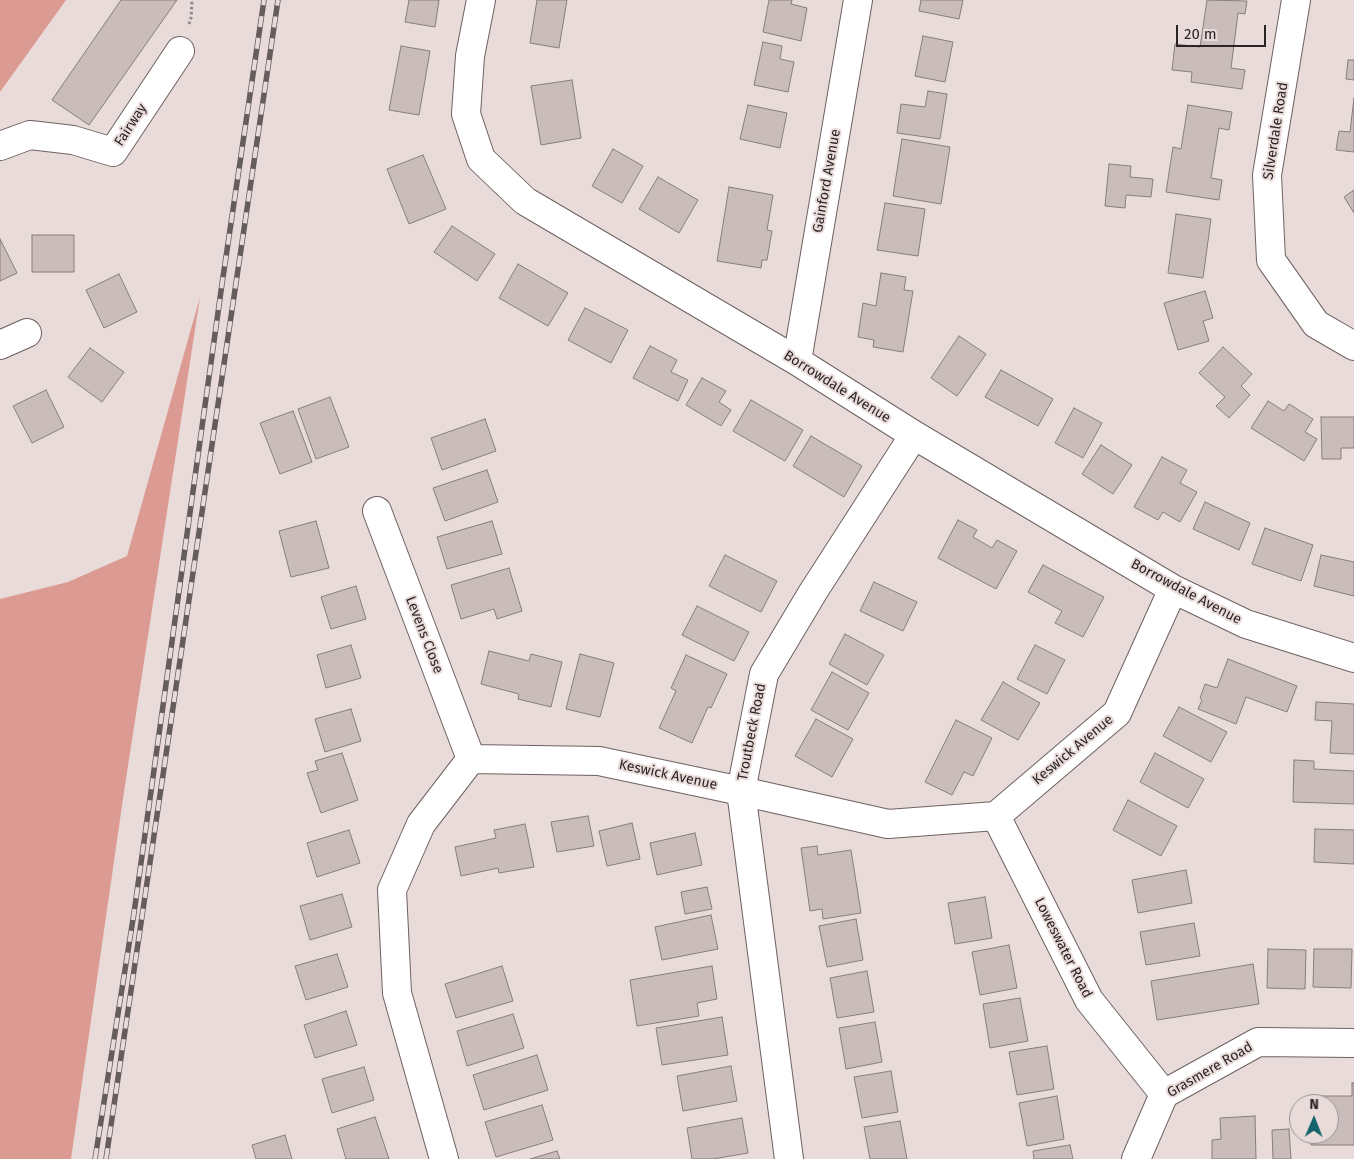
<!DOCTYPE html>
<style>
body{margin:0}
#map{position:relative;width:1354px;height:1159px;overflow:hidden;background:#e9dbd9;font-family:"Fira Sans",sans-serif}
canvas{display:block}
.north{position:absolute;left:1289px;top:1094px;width:50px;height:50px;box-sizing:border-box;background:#e9dbd9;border:1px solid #9d9291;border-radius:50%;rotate:1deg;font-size:14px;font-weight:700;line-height:20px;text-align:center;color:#2a2524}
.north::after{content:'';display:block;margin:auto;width:18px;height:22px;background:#14626c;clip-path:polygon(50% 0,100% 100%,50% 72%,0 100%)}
.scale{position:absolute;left:1176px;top:25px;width:90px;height:22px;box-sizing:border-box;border:2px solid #2a2524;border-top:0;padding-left:6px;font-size:15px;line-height:18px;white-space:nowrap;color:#2a2524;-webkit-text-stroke:4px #e9dbd9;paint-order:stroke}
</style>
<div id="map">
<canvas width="1354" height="1159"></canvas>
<div class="north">N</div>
<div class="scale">20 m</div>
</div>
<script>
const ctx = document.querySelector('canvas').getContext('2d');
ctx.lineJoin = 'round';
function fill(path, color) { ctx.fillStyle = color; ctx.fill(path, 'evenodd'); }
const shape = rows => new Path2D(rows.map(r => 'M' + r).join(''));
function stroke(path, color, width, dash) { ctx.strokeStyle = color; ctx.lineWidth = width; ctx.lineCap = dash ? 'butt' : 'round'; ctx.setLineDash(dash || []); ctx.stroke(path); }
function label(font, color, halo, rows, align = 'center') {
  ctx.font = font + ' "Fira Sans",sans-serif'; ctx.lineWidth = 4; ctx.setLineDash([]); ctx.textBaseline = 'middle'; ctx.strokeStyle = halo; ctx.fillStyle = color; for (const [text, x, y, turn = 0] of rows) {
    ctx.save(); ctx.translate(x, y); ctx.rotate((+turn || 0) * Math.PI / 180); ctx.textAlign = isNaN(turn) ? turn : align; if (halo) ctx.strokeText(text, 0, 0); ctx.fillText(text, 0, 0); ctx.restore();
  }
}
fill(shape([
 [0,0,66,0,0,92],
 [200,297,124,792,71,1159,0,1159,0,599,68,582,127,556]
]), '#dc9b92');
const building = shape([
 [121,0,177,0,89,125,52,100,121,0],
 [409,0,439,0,435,27,405,22,409,0],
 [537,0,567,0,559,48,530,43,537,0],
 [769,0,792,0,791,4,807,8,801,41,763,32,769,0],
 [921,0,963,0,959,19,919,11,921,0],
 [1207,0,1247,1,1245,14,1238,13,1231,68,1245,70,1242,89,1191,82,1192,72,1172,70,1175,44,1200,47,1207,0],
 [923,36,953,42,945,82,915,76,923,36],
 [763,42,782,46,780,59,794,62,788,92,754,85,763,42],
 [401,46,430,51,419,115,389,110,401,46],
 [1348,60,1354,60,1354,80,1346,79,1348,60],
 [572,80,581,138,541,145,531,86,572,80],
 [928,91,947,94,940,139,897,133,901,104,925,107,928,91],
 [1354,98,1354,152,1336,150,1339,131,1350,132,1354,98],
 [748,105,787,113,780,148,740,139,748,105],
 [1188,105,1232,112,1229,130,1219,128,1211,178,1222,180,1219,200,1166,192,1173,147,1181,149,1188,105],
 [902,139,950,147,941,204,893,196,902,139],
 [613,149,643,166,622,203,592,186,613,149],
 [423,155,446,209,409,224,387,169,423,155],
 [1109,164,1131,166,1130,177,1153,179,1151,197,1126,195,1125,208,1105,206,1109,164],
 [658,177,698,200,679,233,639,209,658,177],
 [729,187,773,195,767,230,772,231,767,260,762,260,761,268,717,261,729,187],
 [1354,190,1354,213,1344,197,1354,190],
 [885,203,925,209,918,256,877,250,885,203],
 [1176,214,1211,219,1203,278,1168,273,1176,214],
 [452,226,495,254,477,281,434,252,452,226],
 [32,235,74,235,74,272,32,272,32,235],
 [0,239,17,273,0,281,0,239],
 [518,264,568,293,548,326,499,298,518,264],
 [881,273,906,277,904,290,913,291,903,352,873,347,874,340,858,337,863,303,876,306,881,273],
 [119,274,137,312,104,328,86,290,119,274],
 [1205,291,1213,318,1203,321,1209,341,1178,350,1164,303,1205,291],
 [585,308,628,330,611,363,568,340,585,308],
 [959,336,986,354,957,396,931,378,959,336],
 [650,346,677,360,671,372,688,380,678,401,633,378,650,346],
 [1223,347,1252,374,1241,386,1250,395,1229,418,1216,406,1225,397,1199,373,1223,347],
 [90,348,124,372,102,402,68,377,90,348],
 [1001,370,1053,399,1038,426,985,397,1001,370],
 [702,378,726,391,719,402,731,410,721,426,686,405,702,378],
 [46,390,64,427,32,443,13,406,46,390],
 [330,397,349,447,316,459,298,409,330,397],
 [751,400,803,430,785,461,733,431,751,400],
 [1268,401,1284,411,1289,404,1313,419,1305,432,1317,439,1304,461,1251,428,1268,401],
 [1074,408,1102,423,1083,458,1055,443,1074,408],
 [293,411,312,462,280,474,260,423,293,411],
 [1321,417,1354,417,1354,448,1341,448,1341,459,1322,459,1321,417],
 [485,419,496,451,442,470,431,438,485,419],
 [811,436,862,466,844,497,793,466,811,436],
 [1101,445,1132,465,1113,494,1082,474,1101,445],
 [1162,457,1187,470,1180,483,1197,492,1180,522,1163,512,1158,520,1134,507,1162,457],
 [487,470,498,502,445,521,433,488,487,470],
 [1205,502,1250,523,1239,550,1193,529,1205,502],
 [958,520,977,530,973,537,992,548,997,540,1017,551,996,589,938,558,958,520],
 [316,521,329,568,291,577,279,531,316,521],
 [492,521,502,554,447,569,437,537,492,521],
 [1265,528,1313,545,1301,581,1252,564,1265,528],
 [725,555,777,581,761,612,709,586,725,555],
 [1321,555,1354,562,1354,596,1314,586,1321,555],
 [1043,565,1104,597,1083,637,1055,623,1062,611,1028,592,1043,565],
 [509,568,522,611,497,619,494,609,461,619,451,585,509,568],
 [874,582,917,602,903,631,860,611,874,582],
 [356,586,366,619,331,629,321,597,356,586],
 [697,606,749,632,734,661,682,635,697,606],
 [845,634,884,655,867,685,829,664,845,634],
 [351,645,361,678,326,688,317,655,351,645],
 [1035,645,1065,660,1047,694,1017,679,1035,645],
 [489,651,529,661,531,654,562,662,551,707,518,699,519,694,481,684,489,651],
 [580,654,614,663,600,717,566,709,580,654],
 [686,655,727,674,711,708,708,707,692,743,659,728,676,691,671,688,686,655],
 [1228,659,1297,686,1287,712,1246,697,1236,724,1198,709,1202,700,1200,698,1205,684,1217,688,1228,659],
 [832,672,869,693,848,730,811,710,832,672],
 [1003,682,1040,703,1018,740,981,720,1003,682],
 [1316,702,1354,704,1354,754,1330,753,1332,721,1315,720,1316,702],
 [1179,707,1227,732,1211,762,1163,736,1179,707],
 [351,709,361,741,325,752,315,719,351,709],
 [816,719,853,739,832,777,795,756,816,719],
 [956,720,992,738,973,776,964,772,952,795,925,782,956,720],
 [342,753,358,800,321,813,307,773,318,770,315,761,342,753],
 [1155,753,1204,779,1188,808,1140,782,1155,753],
 [1294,760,1314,761,1314,769,1354,771,1354,804,1293,802,1294,760],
 [1128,800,1177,826,1161,856,1113,830,1128,800],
 [588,816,594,846,557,852,551,822,588,816],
 [632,823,640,859,607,866,599,831,632,823],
 [525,824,534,867,499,873,498,868,461,876,455,847,496,838,494,830,525,824],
 [1315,829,1354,830,1354,864,1314,862,1315,829],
 [349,830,360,863,317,877,307,843,349,830],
 [695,833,702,865,657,875,650,843,695,833],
 [817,846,818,855,851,850,861,913,823,919,822,909,810,911,801,848,817,846],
 [1186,870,1192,903,1138,913,1132,880,1186,870],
 [707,887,712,909,685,914,681,892,707,887],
 [342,894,352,927,310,940,300,906,342,894],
 [985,897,992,938,955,944,948,903,985,897],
 [711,915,718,949,662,960,655,927,711,915],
 [856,919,863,960,827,967,819,926,856,919],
 [1194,923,1200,956,1146,965,1140,932,1194,923],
 [1009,945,1017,988,980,995,972,952,1009,945],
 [1268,949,1306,950,1305,989,1267,988,1268,949],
 [1314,949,1352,949,1351,988,1313,987,1314,949],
 [337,954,348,987,306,1000,295,966,337,954],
 [1253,964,1259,1004,1157,1020,1151,981,1253,964],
 [502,966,513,1001,456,1018,445,984,502,966],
 [712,966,717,999,697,1003,699,1016,637,1026,630,980,712,966],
 [867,971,874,1012,837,1018,830,978,867,971],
 [1020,998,1028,1041,990,1048,983,1004,1020,998],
 [346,1011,357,1045,315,1058,304,1025,346,1011],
 [513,1014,524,1048,467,1066,457,1031,513,1014],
 [722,1017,728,1055,662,1065,656,1028,722,1017],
 [875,1022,882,1062,846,1069,839,1028,875,1022],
 [1047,1046,1054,1089,1017,1095,1009,1052,1047,1046],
 [537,1055,548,1090,484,1110,473,1075,537,1055],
 [731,1066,737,1101,683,1111,677,1076,731,1066],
 [364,1067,374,1100,332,1113,322,1079,364,1067],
 [891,1071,898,1112,862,1118,854,1077,891,1071],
 [1352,1083,1354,1083,1354,1145,1311,1145,1311,1134,1329,1134,1329,1104,1312,1104,1312,1096,1352,1096,1352,1083],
 [1057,1096,1064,1139,1027,1146,1019,1103,1057,1096],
 [542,1105,553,1140,496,1157,485,1122,542,1105],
 [1255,1116,1256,1159,1212,1159,1212,1140,1221,1139,1220,1118,1255,1116],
 [375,1117,389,1159,346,1159,337,1129,375,1117],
 [742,1118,748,1153,713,1159,692,1159,687,1128,742,1118],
 [900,1121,907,1159,870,1159,864,1127,900,1121],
 [1289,1129,1291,1159,1273,1159,1272,1130,1289,1129],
 [285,1135,292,1159,256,1159,252,1145,285,1135],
 [1070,1145,1073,1159,1034,1159,1033,1151,1070,1145],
 [557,1151,560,1159,530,1159,557,1151]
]);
fill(building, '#cabcba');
stroke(building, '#897d7b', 1);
const street = shape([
 [481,0,470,56,466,114,481,159,525,201,797,361,914,435,1173,589,1246,624,1354,658],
 [1296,0,1267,175,1271,260,1316,324,1354,346],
 [0,146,30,135,73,140,113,152,180,51],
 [0,345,27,333],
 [797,361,858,0],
 [377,511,471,759],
 [996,816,1089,1000,1164,1094],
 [444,1159,397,993,392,890,421,824,471,759,599,761,741,791,888,824,996,816,1117,713,1173,589],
 [789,1159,741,791,764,674,813,592,914,435],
 [1136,1159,1164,1094,1258,1042,1354,1043]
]);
stroke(street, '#6e6260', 30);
stroke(shape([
 [189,24,191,18,192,0]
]), '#908685', 3, [2.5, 2.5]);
stroke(street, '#fff', 28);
const rail = shape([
 [95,1159,134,913,222,284,264,0],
 [106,1159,278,0]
]);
stroke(rail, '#655d5c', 5.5);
stroke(rail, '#e9dbd9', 4, [11]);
label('14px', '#2a2524', '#e9dbd9', [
 ["Fairway",131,125,-57],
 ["Silverdale Road",1276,131,-81],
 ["Gainford Avenue",827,181,-80],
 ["Borrowdale Avenue",837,387,32],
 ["Borrowdale Avenue",1186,592,28],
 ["Levens Close",424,635,69],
 ["Troutbeck Road",752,732,-79],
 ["Keswick Avenue",1073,750,-40],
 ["Keswick Avenue",668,775,12],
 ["Loweswater Road",1063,948,63],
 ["Grasmere Road",1210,1070,-30]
]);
</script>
